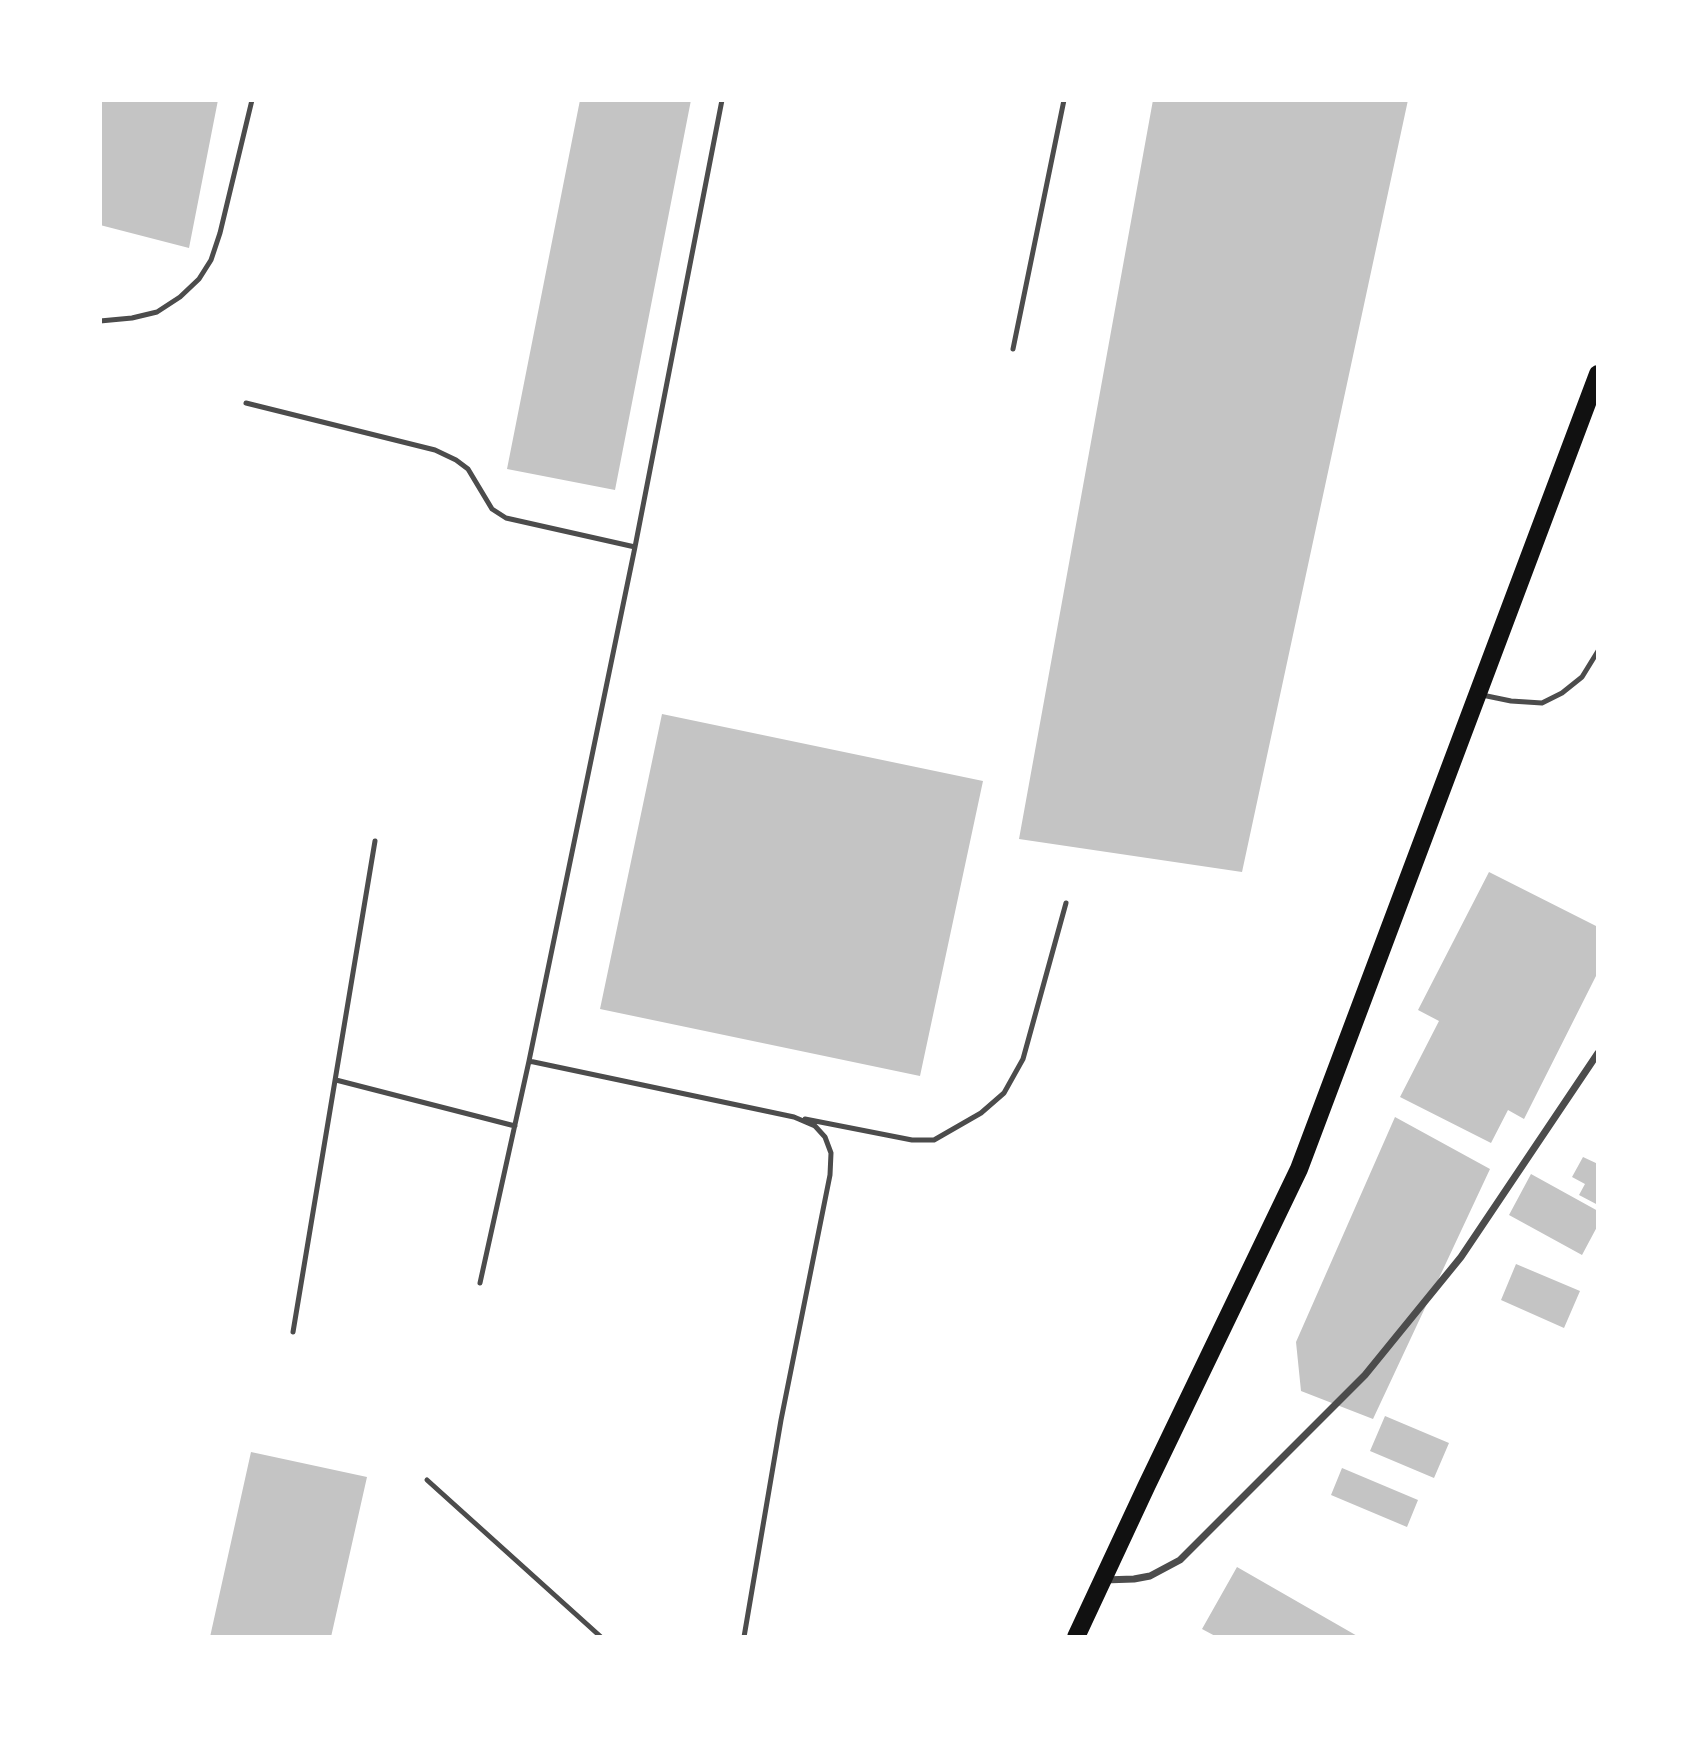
<!DOCTYPE html>
<style>
body{margin:0}
#map{position:relative;width:1698px;height:1737px;overflow:hidden;background:#fff;font-family:"Noto Sans",sans-serif}
canvas{display:block}
.frame{position:absolute;inset:0;border:102px solid #fff;pointer-events:none}
</style>
<div id="map">
<canvas width="1698" height="1737"></canvas>
<div class="frame"></div>
</div>
<script>
const ctx = document.querySelector('canvas').getContext('2d');
ctx.lineJoin = 'round';
function fill(path, color) { ctx.fillStyle = color; ctx.fill(path, 'evenodd'); }
const shape = rows => new Path2D(rows.map(r => 'M' + r).join(''));
function stroke(path, color, width, dash) { ctx.strokeStyle = color; ctx.lineWidth = width; ctx.lineCap = dash ? 'butt' : 'round'; ctx.setLineDash(dash || []); ctx.stroke(path); }
fill(shape([
 [100,100,218,100,189,248,100,225],
 [580,100,691,100,615,490,507,469],
 [1153,100,1408,100,1242,872,1019,839],
 [662,714,983,781,920,1076,600,1009],
 [1489,872,1598,927,1598,972,1524,1119,1508,1110,1491,1143,1400,1097,1439,1021,1418,1010],
 [1395,1117,1490,1169,1373,1419,1301,1391,1296,1342],
 [1583,1157,1598,1164,1598,1205,1579,1195,1585,1184,1572,1177],
 [1531,1174,1598,1211,1598,1225,1582,1255,1509,1215],
 [1516,1264,1580,1291,1564,1328,1501,1300],
 [1385,1416,1449,1443,1434,1478,1370,1451],
 [251,1452,367,1477,331,1637,210,1637],
 [1342,1468,1418,1500,1407,1527,1331,1495],
 [1237,1567,1359,1637,1217,1637,1202,1629]
]), '#c4c4c4');
stroke(shape([
 [100,321,132,318,157,312,180,297,199,279,211,260,220,233,252,100],
 [1013,349,1064,100],
 [246,403,435,450,456,460,468,469,492,509,506,518,635,547],
 [1482,695,1511,701,1542,703,1562,693,1582,677,1598,651],
 [529,1061,794,1117,815,1126,825,1137,831,1153,830,1175,781,1420,744,1637],
 [336,1080,515,1126],
 [805,1119,912,1140,934,1140,981,1113,1004,1093,1023,1059,1066,903],
 [480,1283,529,1061,635,547,722,100],
 [293,1332,375,841],
 [427,1480,601,1637]
]), '#4c4c4c', 5);
stroke(shape([
 [1104,1580,1134,1579,1150,1576,1180,1560,1365,1375,1461,1257,1598,1053]
]), '#4c4c4c', 7);
stroke(shape([
 [1076,1637,1146,1487,1299,1169,1598,374]
]), '#111', 18);
</script>
